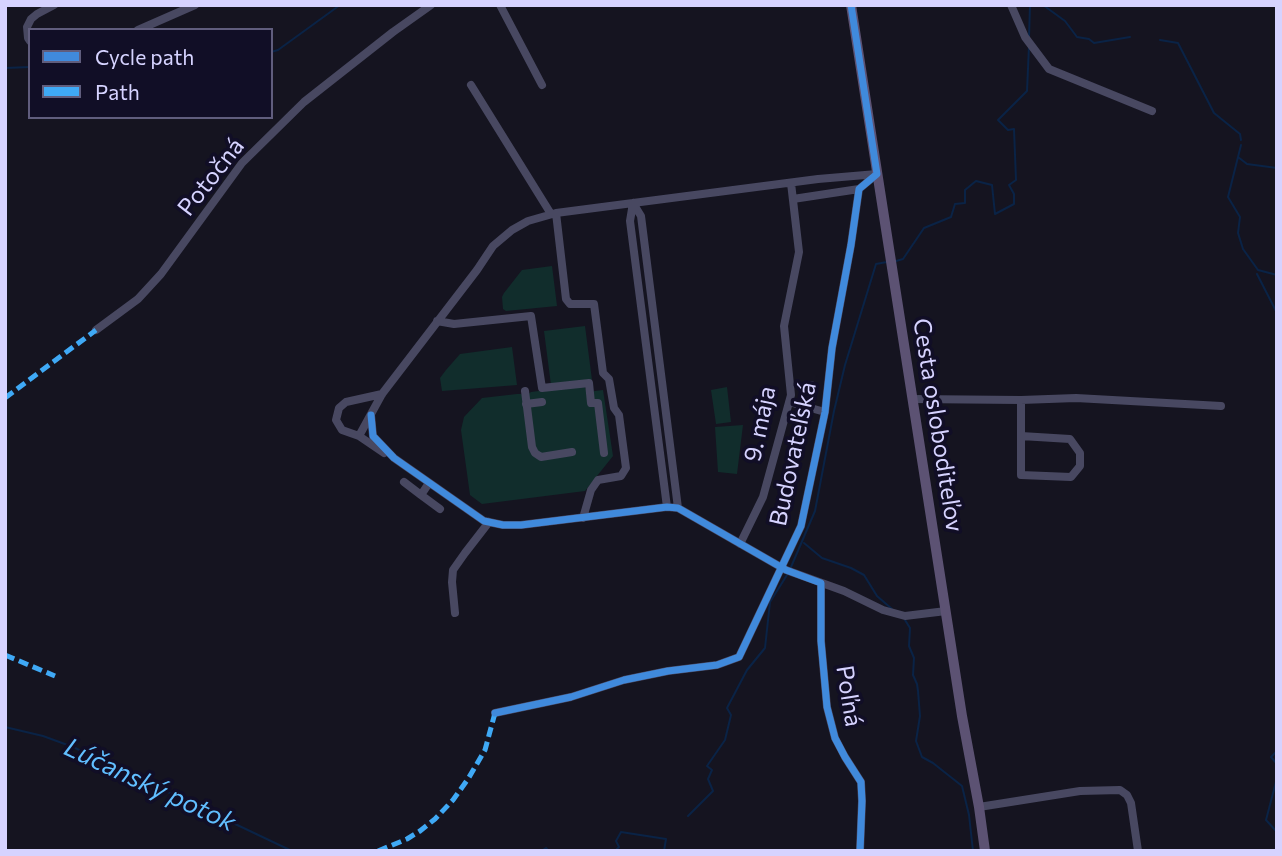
<!DOCTYPE html>
<meta charset="utf-8">
<style>
body{margin:0}
#map{position:relative;width:1282px;height:856px;overflow:hidden;background:#151420;font-family:Commissioner,sans-serif}
canvas{display:block}
.frame{position:absolute;inset:0;border:7px solid #d6d3ff;pointer-events:none}
.legend{position:absolute;left:28px;top:28px;width:245px;height:91px;box-sizing:border-box;background:#110e26;border:2px solid #605d7d;margin:0;padding:9px 12px;list-style:none;font-size:21px;color:#d6d3ff}
.legend li{display:flex;align-items:center;gap:14px;height:35px}
.legend b{width:35px;border:2px solid #605d7d}
</style>
<div id="map">
<canvas width="1282" height="856"></canvas>
<div class="frame"></div>
<ul class="legend">
<li><b style="height:9px;background:#408adc"></b>Cycle path</li>
<li><b style="height:9px;background:#3fa9f5"></b>Path</li>
</ul>
</div>
<script>
const ctx = document.querySelector('canvas').getContext('2d');
ctx.lineJoin = 'round';
function fill(path, color) { ctx.fillStyle = color; ctx.fill(path, 'evenodd'); }
const shape = rows => new Path2D(rows.map(r => 'M' + r).join(''));
function stroke(path, color, width, dash) { ctx.strokeStyle = color; ctx.lineWidth = width; ctx.lineCap = dash ? 'butt' : 'round'; ctx.setLineDash(dash || []); ctx.stroke(path); }
function label(font, color, halo, rows, align = 'center') {
  ctx.font = font + ' Commissioner,sans-serif'; ctx.lineWidth = 7; ctx.setLineDash([]); ctx.textBaseline = 'middle'; ctx.strokeStyle = halo; ctx.fillStyle = color; for (const [text, x, y, turn = 0] of rows) {
    ctx.save(); ctx.translate(x, y); ctx.rotate((+turn || 0) * Math.PI / 180); ctx.textAlign = isNaN(turn) ? turn : align; if (halo) ctx.strokeText(text, 0, 0); ctx.fillText(text, 0, 0); ctx.restore();
  }
}
fill(shape([
 [552,266,557,306,506,311,503,309,502,297,504,293,522,270],
 [585,326,592,380,551,385,544,331],
 [512,347,517,385,442,391,440,378,446,370,460,354],
 [584,385,587,392,603,390,613,456,585,491,482,504,470,495,461,430,464,417,482,398,517,394,521,394,524,397,531,392],
 [727,387,731,422,716,424,711,390],
 [743,425,737,474,718,472,715,427]
]), '#112d2c');
stroke(shape([
 [1043,5,1065,21,1077,37,1089,39,1094,43,1130,37],
 [1029,37,1030,5],
 [1160,40,1178,43,1214,113,1240,134,1241,140],
 [271,52,278,50,340,5],
 [5,68,30,67],
 [1241,145,1228,197,1240,217,1238,233,1243,249,1258,270,1277,275],
 [1238,157,1247,164,1277,168],
 [896,261,903,259,924,228,951,217,955,204,965,203,965,190,976,181,992,185,995,214,1014,204,1014,194,1009,185,1016,180,1014,129,1008,130,998,120,1027,91,1029,46],
 [1257,274,1277,313],
 [804,543,822,558,851,568,864,575,877,596,892,609],
 [791,567,815,511,834,411,845,365,876,264,887,262],
 [905,620,910,628,909,646,914,658,913,675,917,684,918,691,920,716,916,741,922,757,933,763,962,786,969,815,973,851],
 [5,727,43,736,73,747,292,851],
 [1277,751,1271,757,1277,764],
 [1277,778,1266,820,1277,832],
 [688,816,713,791,708,779,712,770,707,766,725,740,731,715,727,708,747,670,765,648,770,602,787,575],
 [499,851,510,851],
 [541,851,546,848,549,851],
 [615,851,619,847,616,841,621,832,666,839,664,851]
]), '#0a2346', 2);
stroke(shape([
 [500,5,542,85],
 [1011,5,1025,37,1049,69,1152,111],
 [138,30,195,5],
 [30,41,28,38,27,27,31,19,37,14,54,5],
 [471,85,551,214],
 [793,199,859,189],
 [633,203,641,216,678,508],
 [633,203,630,221,667,507],
 [556,213,566,299,570,304,594,304,603,373,609,379,614,408,619,415,626,468,621,476,598,480,591,490,583,518],
 [437,321,454,324,531,316,542,388,589,383,591,403,598,403,604,453],
 [96,330,138,299,161,274,242,163,304,102,393,32,431,5],
 [525,391,532,447,535,453,541,457,572,452],
 [382,394,346,402,339,408,336,420,342,430,359,436,384,453],
 [912,399,1021,400,1076,398,1221,406],
 [1021,400,1021,475,1071,477,1080,466,1080,453,1070,439,1021,436],
 [789,402,825,412],
 [526,404,542,402],
 [810,408,811,385],
 [371,415,373,436,394,458,484,521,503,525,521,525,667,507,678,508,786,570,844,591,883,610,905,616,946,611],
 [359,436,382,394,477,270,493,246,512,230,528,221,556,213,818,179,877,174],
 [404,482,421,495,429,483],
 [421,495,440,509],
 [740,544,763,497,791,395,784,326,799,252,791,183],
 [821,583,821,641,827,707,835,738,845,757,861,782,862,801,860,851],
 [455,613,452,582,453,570,465,553,489,522],
 [495,713,571,697,624,680,668,671,717,665,739,657,801,526,825,412,832,348,851,245,859,189,877,174],
 [979,807,1080,791,1120,790,1127,795,1131,803,1138,851]
]), '#484861', 8);
stroke(shape([
 [851,5,962,716,979,807,985,851]
]), '#5c5273', 10);
stroke(shape([
 [5,398,96,330],
 [5,655,55,676],
 [378,851,407,839,420,831,435,819,453,800,468,779,485,750,495,713]
]), '#3fa9f5', 5, [10, 5]);
stroke(shape([
 [371,415,373,436,394,458,484,521,503,525,521,525,667,507,678,508,786,570,821,583,821,641,827,707,835,738,845,757,861,782,862,801,860,851],
 [495,713,571,697,624,680,668,671,717,665,739,657,801,526,825,412,832,348,851,245,859,189,877,174,851,5]
]), '#408adc', 7);
label('24px', '#d6d3ff', '#110e26', [
 ["Potočná",211,177,-52],
 ["9. mája",760,424,-78],
 ["Cesta osloboditeľov",938,425,81],
 ["Budovateľská",793,454,-78],
 ["Poľná",849,696,81]
]);
label('italic 26px', '#61beff', '#110e26', [
 ["Lúčanský potok",150,785,25]
]);
</script>
